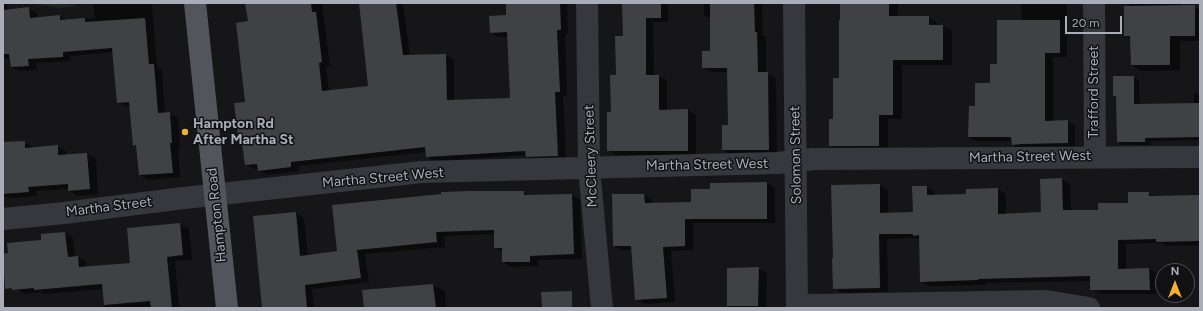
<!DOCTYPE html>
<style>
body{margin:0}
#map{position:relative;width:1203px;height:311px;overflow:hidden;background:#161618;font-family:Figtree,sans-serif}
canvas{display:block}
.frame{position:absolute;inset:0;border:4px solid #a8adb8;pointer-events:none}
.north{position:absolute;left:1155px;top:263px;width:40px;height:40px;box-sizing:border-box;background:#111113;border:1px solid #4d4f55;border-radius:50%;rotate:0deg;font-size:11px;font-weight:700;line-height:16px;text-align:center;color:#a8adb8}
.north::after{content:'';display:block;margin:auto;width:14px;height:18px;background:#f2b134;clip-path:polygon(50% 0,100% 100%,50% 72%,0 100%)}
.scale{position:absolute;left:1065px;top:16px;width:57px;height:18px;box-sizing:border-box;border:2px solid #a8adb8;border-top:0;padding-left:5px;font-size:12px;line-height:14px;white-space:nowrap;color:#a8adb8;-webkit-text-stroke:3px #111113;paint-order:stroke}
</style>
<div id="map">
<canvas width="1203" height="311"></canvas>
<div class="frame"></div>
<div class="north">N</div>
<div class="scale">20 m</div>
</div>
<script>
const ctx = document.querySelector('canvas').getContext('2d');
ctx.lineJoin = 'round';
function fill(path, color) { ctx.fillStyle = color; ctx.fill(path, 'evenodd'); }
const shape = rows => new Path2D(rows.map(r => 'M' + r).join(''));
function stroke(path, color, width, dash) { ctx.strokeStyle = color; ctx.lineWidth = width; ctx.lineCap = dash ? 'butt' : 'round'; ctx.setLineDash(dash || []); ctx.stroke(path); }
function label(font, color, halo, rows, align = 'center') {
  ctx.font = font + ' Figtree,sans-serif'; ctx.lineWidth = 3; ctx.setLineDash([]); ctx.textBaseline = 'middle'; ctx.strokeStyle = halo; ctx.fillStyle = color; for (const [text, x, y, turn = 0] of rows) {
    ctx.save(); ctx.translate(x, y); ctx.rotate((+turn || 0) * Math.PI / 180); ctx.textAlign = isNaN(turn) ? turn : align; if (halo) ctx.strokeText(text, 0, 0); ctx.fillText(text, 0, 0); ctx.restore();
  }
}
fill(shape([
 [28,3,74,3,75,6,60,8]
]), '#1e261f');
fill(shape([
 [3,3,7,3,8,10,29,9,37,13,38,18,60,16,67,20,95,18,93,3,154,3,154,4,152,5,157,67,162,70,165,114,169,114,178,118,180,147,178,147,180,177,148,180,140,175,138,147,133,145,130,107,127,107,118,103,113,52,70,56,71,61,36,63,37,70,20,71,11,67,11,58,3,59],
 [246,3,322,3,330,66,326,67,329,91,369,87,360,3,403,3,410,56,446,55,454,60,454,101,511,99,508,37,499,37,491,33,507,16,507,3,567,3,568,34,565,34,567,96,563,96,566,159,534,161,527,155,435,161,427,156,427,152,298,166,299,171,266,175,258,170,258,169,254,169,246,165,242,136,239,134,247,103,249,22],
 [623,3,668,4,668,22,653,22,654,76,659,76,667,80,667,111,688,110,696,115,696,155,616,155,608,150,617,76,624,37],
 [704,3,762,3,763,36,766,37,766,73,776,78,777,154,732,155,723,150,729,126,728,72,712,72,703,67,711,52,711,19,704,15],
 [841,3,898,3,898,17,928,17,937,22,937,26,943,26,952,31,952,65,902,65,902,119,888,119,888,150,838,151,830,146,840,79],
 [1021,3,1070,3,1067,3,1067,57,1053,57,1053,121,1067,121,1075,125,1075,147,1020,149,1013,145,1013,141,976,141,969,137,976,107,991,84,998,65,1022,21],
 [1129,3,1181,3,1181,6,1194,6,1200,10,1200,41,1180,41,1180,70,1142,71,1132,65,1131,39,1125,36],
 [1133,77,1139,80,1140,105,1194,104,1194,93,1200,93,1200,140,1151,141,1151,145,1124,145,1118,142,1117,97,1114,95],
 [24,142,33,147,33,148,57,146,66,151,66,155,87,154,96,159,98,194,78,196,69,191,69,189,36,191,37,196,9,198,3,195,3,143],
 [1062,179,1070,184,1071,211,1099,211,1129,204,1149,193,1156,197,1200,196,1200,245,1166,246,1161,243,1126,244,1126,270,1149,269,1157,274,1158,294,1100,294,1091,289,1091,281,986,283,986,285,929,286,921,281,920,238,887,239,888,292,842,293,834,288,880,185,888,190,888,214,914,213,927,187,935,192,935,196,967,195,997,189,1006,194,1006,215,1042,213],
 [767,183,775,188,775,223,693,223,693,250,671,251,675,302,644,304,636,299,633,250,622,250,614,246,613,195,644,195,652,200,653,204,692,203,711,190],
 [524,192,532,196,572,195,580,200,582,259,538,260,538,266,511,267,503,262,503,252,495,247,495,234,444,236,445,247,365,254,369,282,312,289,314,308,262,308,296,213,304,218,308,256,338,252,442,195,442,193],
 [180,224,189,229,192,260,175,261,179,308,105,308,103,289,44,294,41,292,25,294,17,289,43,240,65,233,73,238,75,257,78,257,86,262,87,267,131,263,128,229],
 [758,268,767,273,766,308,728,308,728,269],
 [433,285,445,291,446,308,365,308,363,291]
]), '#0007');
fill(shape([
 [245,3,311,3,312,12,316,12,322,62,319,63,322,91,368,86,359,3,396,3,403,55,446,54,447,100,510,98,507,32,490,33,489,16,506,15,506,3,560,3,561,30,557,30,560,92,555,92,558,156,526,157,525,151,426,157,425,147,291,162,291,167,258,171,257,164,245,165,241,135,238,135,234,103,245,102,236,23,248,21],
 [622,3,661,3,661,18,646,18,646,75,659,75,659,110,688,109,688,151,607,151,607,112,611,112,610,75,616,75,615,36,623,36],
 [710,3,754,3,755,32,757,32,758,72,768,72,769,150,722,150,722,125,728,125,727,68,702,68,702,51,710,51],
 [840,3,889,3,889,16,929,16,929,25,943,25,943,60,893,60,893,115,879,115,879,146,829,146,829,119,833,119,833,78,839,78,839,20,840,20],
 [1195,5,1195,36,1170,36,1170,65,1131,65,1130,36,1124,36,1124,6],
 [29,7,30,18,60,15,60,20,85,18,85,22,145,18,149,64,154,64,158,113,170,112,172,143,170,143,173,173,139,175,136,145,133,146,129,102,117,103,112,48,63,52,63,57,28,59,29,66,11,67,9,54,3,54,3,10],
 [997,20,1060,20,1060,53,1045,53,1045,121,1068,120,1068,143,1021,144,1012,145,1011,137,968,137,969,106,975,106,975,83,990,83,990,64,997,64],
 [1113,76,1134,76,1134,104,1200,103,1200,137,1145,138,1145,142,1117,142,1116,96,1113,96],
 [25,141,25,148,58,145,58,155,87,153,90,189,68,191,68,184,28,187,29,192,3,194,3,142],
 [1062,178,1063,210,1098,210,1098,203,1128,203,1128,192,1149,192,1149,196,1200,195,1200,241,1156,242,1156,239,1118,240,1118,269,1149,268,1150,290,1090,290,1090,276,978,279,978,280,920,282,919,235,913,236,913,234,879,234,880,288,833,289,832,258,833,258,831,185,880,184,880,213,913,212,912,186,927,186,927,195,966,194,966,189,998,188,998,214,1041,212,1040,179],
 [767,182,767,219,685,219,685,246,663,247,667,298,635,300,631,246,613,246,612,194,644,194,645,203,691,202,691,189,710,189,710,183],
 [470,191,524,191,524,195,572,194,574,254,530,256,530,262,502,262,502,248,494,248,494,230,436,232,437,242,357,250,361,278,305,285,307,308,262,308,253,216,296,212,300,256,337,251,332,205,441,194,441,192],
 [180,223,183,255,167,257,172,308,151,308,150,301,104,305,102,284,34,290,34,288,12,290,12,288,5,289,4,272,3,272,3,254,8,253,7,243,41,240,41,234,65,232,68,257,78,256,79,267,130,263,127,228],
 [759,267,758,306,727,306,727,268],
 [433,284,436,308,364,308,362,290],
 [572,291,572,308,542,308,541,292]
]), '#404145');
stroke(shape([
 [587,3,589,168,602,308],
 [794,3,797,308],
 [1094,3,1095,157],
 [3,219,64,213,184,198,422,172,777,163,814,159,1200,157],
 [797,304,814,305,1046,301,1089,308]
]), '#37383d', 22);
stroke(shape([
 [195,3,227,308]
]), '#53555c', 22);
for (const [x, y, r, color] of [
 [185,132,4,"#f2b134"]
]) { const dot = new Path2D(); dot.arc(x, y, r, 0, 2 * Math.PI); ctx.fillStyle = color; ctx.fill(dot); stroke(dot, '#111113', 1.5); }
label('14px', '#a8adb8', '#111113', [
 ["Trafford Street",1094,92,-90],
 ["Solomon Street",796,155,-91],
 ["McCleery Street",591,156,-92],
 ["Martha Street West",1030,157,-1],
 ["Martha Street West",707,165,-1],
 ["Martha Street West",383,178,-5],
 ["Martha Street",109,207,-7],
 ["Hampton Road",217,215,-96]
]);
label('bold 14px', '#a8adb8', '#111113', [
 ["Hampton Rd",193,124],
 ["After Martha St",193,140]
], 'left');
</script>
